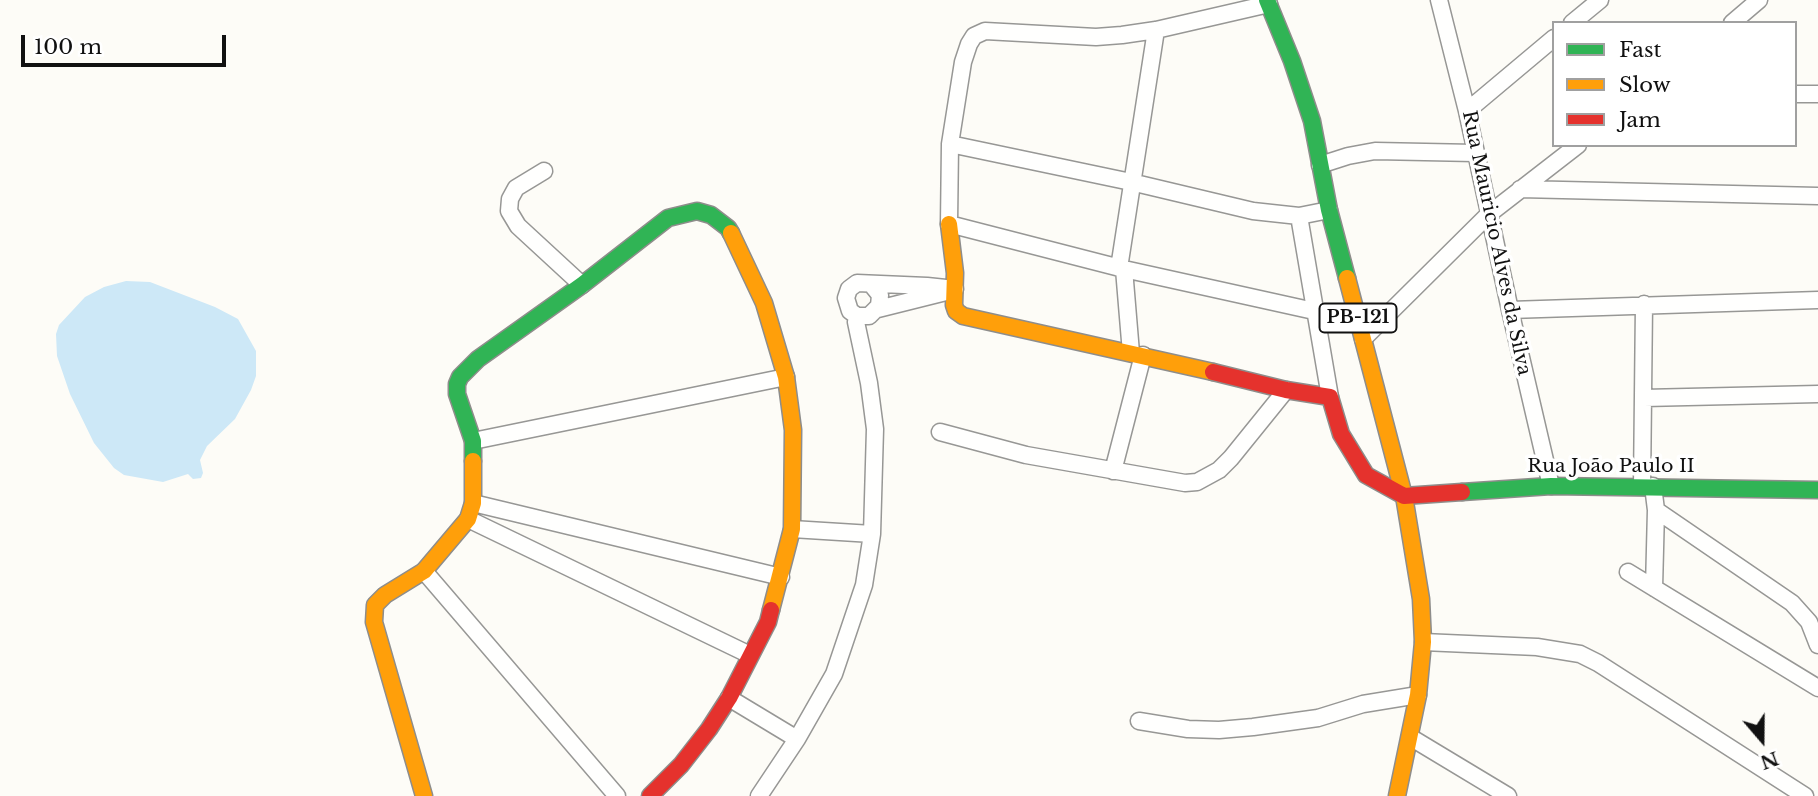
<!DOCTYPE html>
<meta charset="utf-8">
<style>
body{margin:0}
#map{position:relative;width:1818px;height:796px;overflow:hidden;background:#fdfcf7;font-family:"Libre Baskerville",serif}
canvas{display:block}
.legend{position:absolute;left:1552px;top:21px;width:245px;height:126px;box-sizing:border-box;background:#fff;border:2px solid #a0a0a0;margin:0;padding:9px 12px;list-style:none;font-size:21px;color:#111}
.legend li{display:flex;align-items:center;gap:14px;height:35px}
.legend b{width:35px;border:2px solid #a0a0a0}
.north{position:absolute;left:1727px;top:705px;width:70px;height:70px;-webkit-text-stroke:5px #fff;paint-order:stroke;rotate:160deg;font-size:19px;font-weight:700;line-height:28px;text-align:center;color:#111}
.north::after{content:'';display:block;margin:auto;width:24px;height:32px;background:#111;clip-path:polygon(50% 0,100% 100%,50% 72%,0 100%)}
.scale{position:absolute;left:21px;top:35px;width:205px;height:32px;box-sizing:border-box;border:4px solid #111;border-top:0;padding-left:9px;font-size:21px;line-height:24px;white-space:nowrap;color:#111;-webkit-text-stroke:5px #fff;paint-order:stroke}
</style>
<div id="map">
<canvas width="1818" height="796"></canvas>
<ul class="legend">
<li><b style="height:9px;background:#30b455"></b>Fast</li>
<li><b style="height:9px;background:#ff9f0a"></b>Slow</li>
<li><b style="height:9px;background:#e5322d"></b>Jam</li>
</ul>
<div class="north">N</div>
<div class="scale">100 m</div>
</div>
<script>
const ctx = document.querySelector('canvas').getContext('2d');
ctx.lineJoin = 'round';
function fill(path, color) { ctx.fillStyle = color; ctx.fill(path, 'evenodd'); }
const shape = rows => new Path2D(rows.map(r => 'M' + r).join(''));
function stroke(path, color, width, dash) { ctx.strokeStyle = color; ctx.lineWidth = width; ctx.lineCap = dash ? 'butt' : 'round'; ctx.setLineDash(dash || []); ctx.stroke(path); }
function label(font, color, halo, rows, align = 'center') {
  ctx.font = font + ' "Libre Baskerville",serif'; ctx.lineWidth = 7; ctx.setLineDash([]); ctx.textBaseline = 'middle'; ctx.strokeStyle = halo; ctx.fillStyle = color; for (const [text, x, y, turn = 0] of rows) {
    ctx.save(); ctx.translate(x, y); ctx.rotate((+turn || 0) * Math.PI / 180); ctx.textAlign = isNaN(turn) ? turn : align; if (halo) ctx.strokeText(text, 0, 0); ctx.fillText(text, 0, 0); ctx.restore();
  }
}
fill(shape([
 [126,281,150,282,215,307,238,319,256,351,256,376,251,390,235,419,207,446,200,460,203,473,201,478,193,479,188,474,163,482,124,475,114,468,94,443,70,394,57,356,56,334,59,325,85,297,104,287]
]), '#cde8f7');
const street = shape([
 [1439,0,1467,111,1510,310,1551,486],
 [1269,4,1156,30,1122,35,1096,37,985,31,974,36,969,44,963,62,950,144,949,224,1124,269,1314,311],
 [1572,23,1600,0],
 [1732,23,1759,0],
 [1795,94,1818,94],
 [1467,111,1554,38],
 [950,144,1131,182,1253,211,1299,216,1329,210],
 [1320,165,1348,156,1375,151,1475,153],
 [544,171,516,188,510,199,509,211,518,226,582,285],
 [1520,189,1818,196],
 [1299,216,1330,397],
 [1119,268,1156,30],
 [1124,269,1131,353],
 [871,284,880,295,879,306,869,316,857,316,850,311,846,298,849,289,857,283,927,286,955,289],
 [878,309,946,292],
 [1510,310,1818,300],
 [1363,339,1489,214,1578,145],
 [1644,398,1818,394],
 [940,432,1026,455,1185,483,1197,482,1219,470,1231,458,1286,390],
 [473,441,786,377],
 [1113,471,1143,355],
 [1642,486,1644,304],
 [1653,486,1656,510,1792,603,1809,622,1818,645],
 [473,503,781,577],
 [468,519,750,655],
 [792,529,872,534],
 [424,571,617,796],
 [1628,572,1818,688],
 [1654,588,1656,510],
 [1423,642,1537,647,1580,654,1598,663,1805,796],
 [729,698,797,739],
 [1139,721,1188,729,1219,730,1253,727,1318,718,1363,704,1418,695],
 [1410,737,1508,796],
 [759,796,797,739,834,674,864,585,872,534,875,429,869,383,856,322,857,316]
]);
const fast = shape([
 [1267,0,1292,61,1312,121,1329,210,1347,278],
 [473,461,473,441,457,394,457,384,460,377,478,359,582,285,668,218,697,211,711,215,728,228,731,233],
 [1462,492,1551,486,1818,490]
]);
const slow = shape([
 [949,224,955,273,954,305,956,311,963,316,1213,372],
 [731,233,764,303,786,377,793,430,792,529,771,610],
 [1347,278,1404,496,1421,599,1423,642,1418,695,1397,796],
 [424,796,374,622,375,605,385,595,424,571,468,519,473,503,473,461]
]);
const jam = shape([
 [1213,372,1286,390,1330,397,1341,434,1366,475,1404,496,1462,492],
 [650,796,681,765,709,729,729,698,768,622,771,610]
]);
stroke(street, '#979795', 19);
stroke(fast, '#8e8d8b', 19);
stroke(slow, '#8e8d8b', 19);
stroke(jam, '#8e8d8b', 19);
stroke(street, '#fffffe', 16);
stroke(fast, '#30b455', 16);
stroke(slow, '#ff9f0a', 16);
stroke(jam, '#e5322d', 16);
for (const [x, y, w] of [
 [1358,318,77]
]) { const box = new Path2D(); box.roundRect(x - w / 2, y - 14.5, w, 29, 5); ctx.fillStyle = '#fff'; ctx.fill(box); stroke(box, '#111', 2); }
label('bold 18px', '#111', null, [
 ["PB-121",1358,318]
]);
label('19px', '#111', '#fff', [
 ["Rua Mauricio Alves da Silva",1496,243,78],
 ["Rua João Paulo II",1611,467]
]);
</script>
